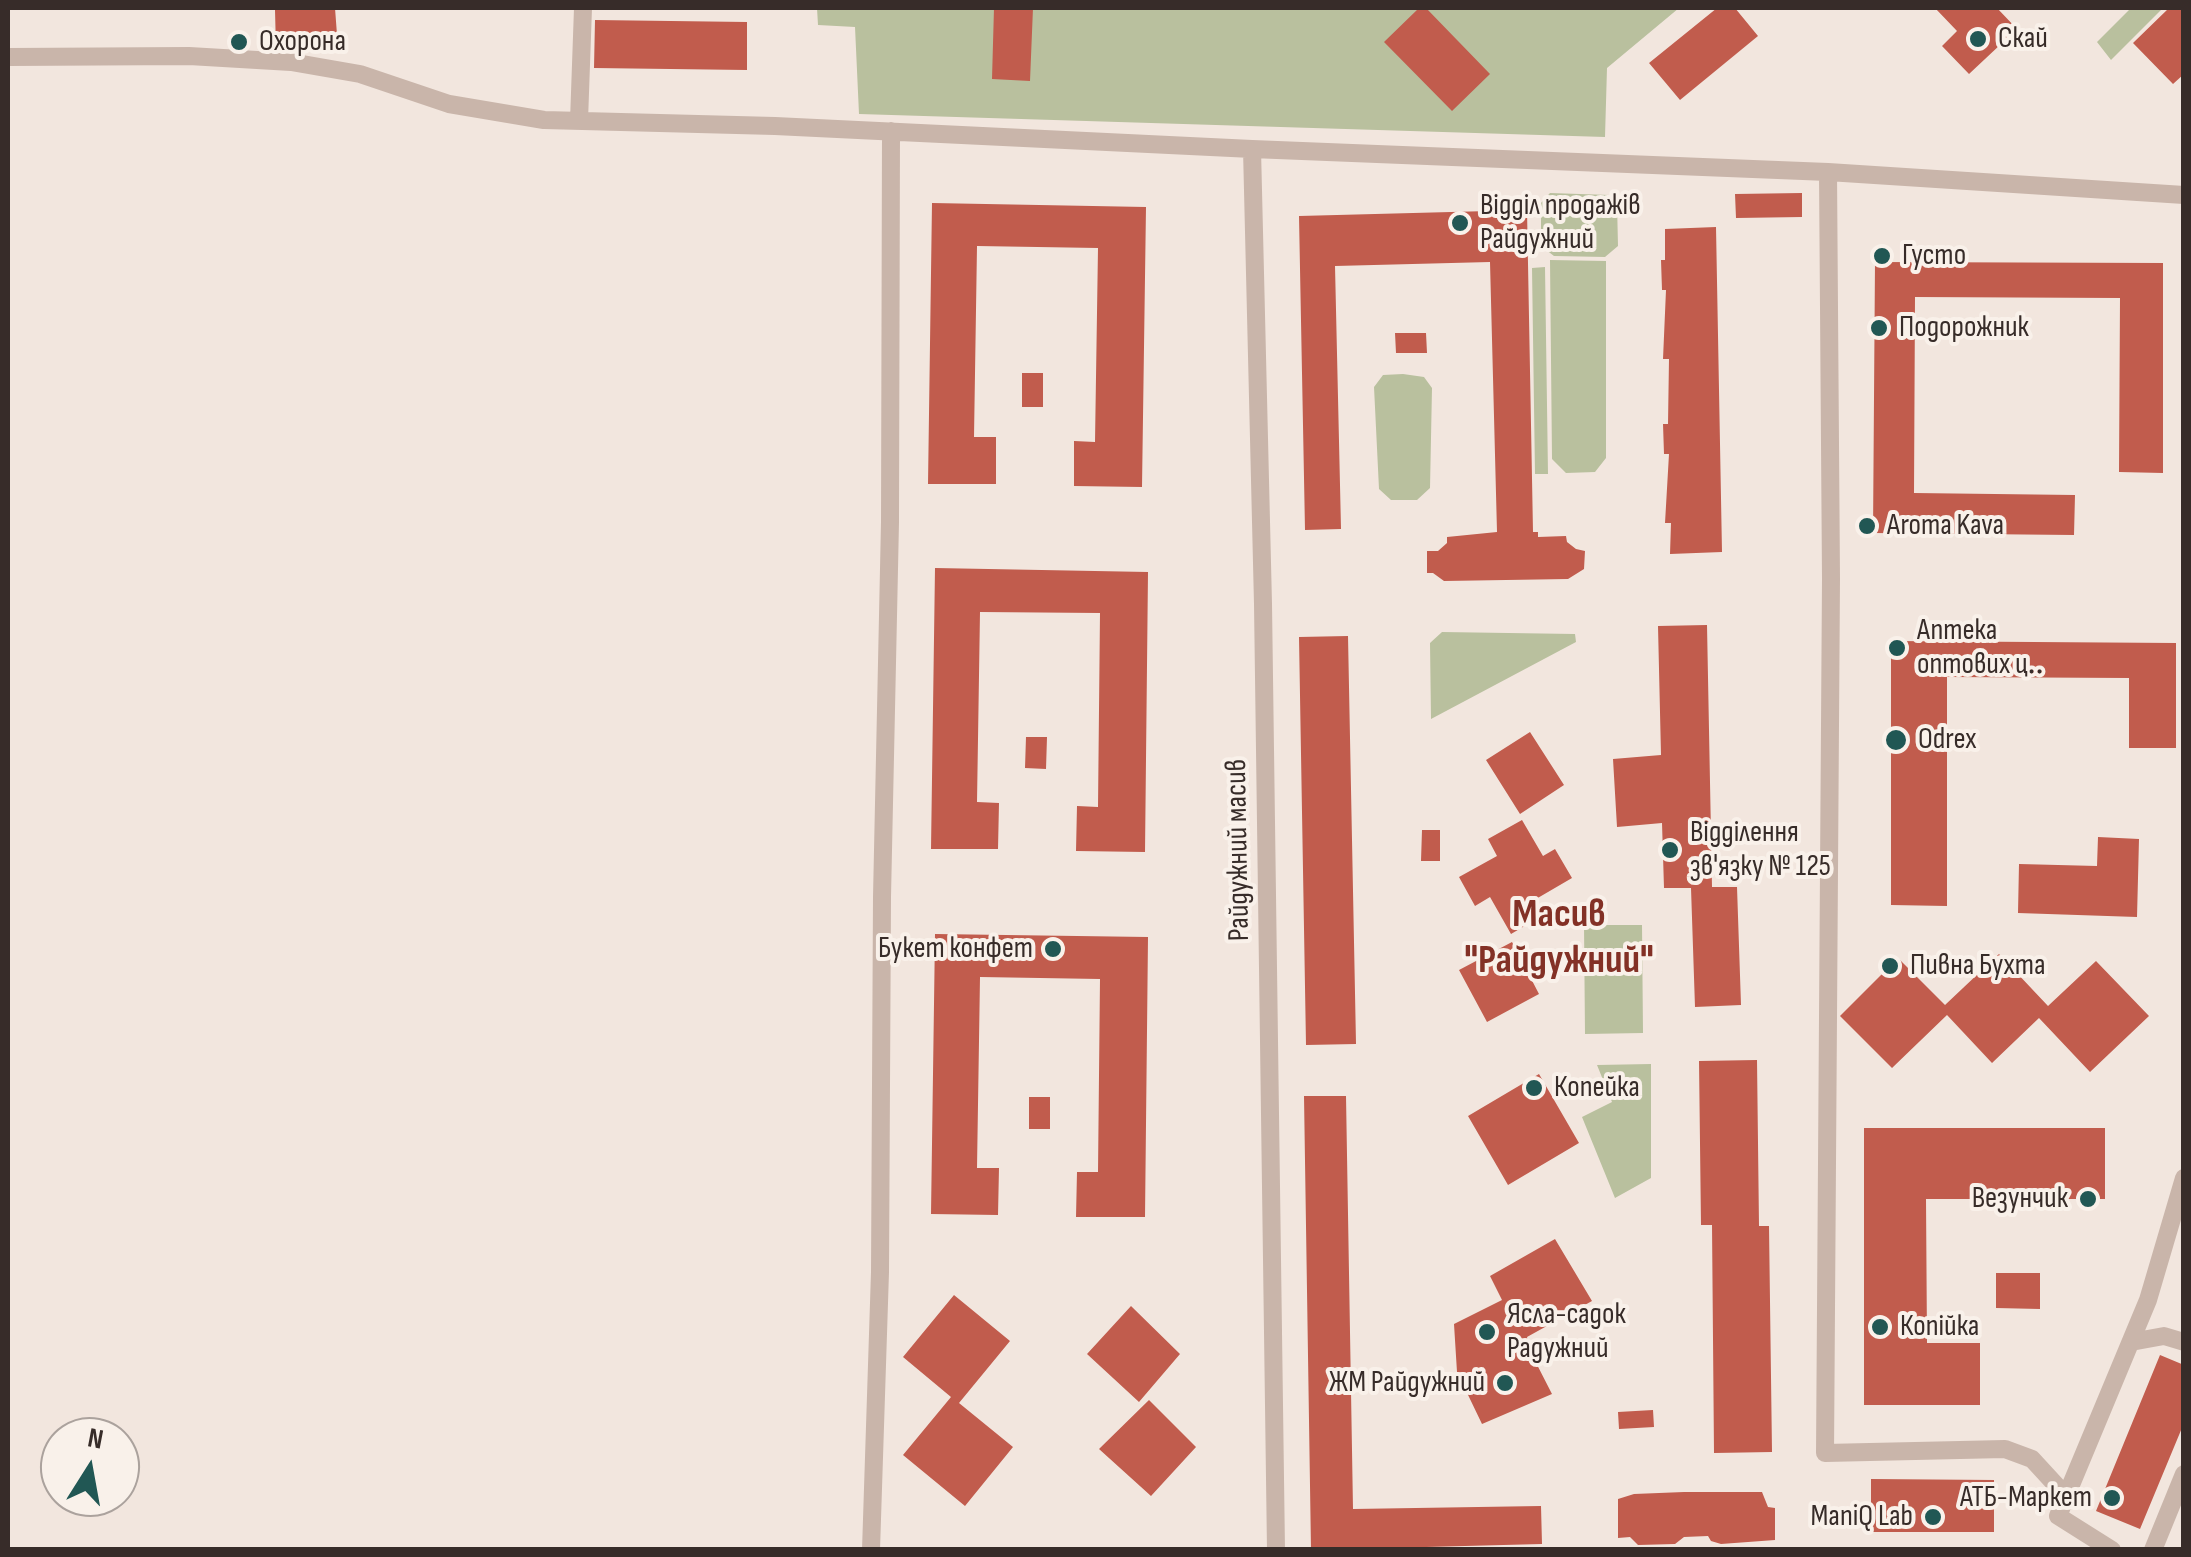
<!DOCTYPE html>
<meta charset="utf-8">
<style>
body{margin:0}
#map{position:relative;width:2191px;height:1557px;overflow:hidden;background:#f2e6de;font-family:"Sofia Sans Condensed",sans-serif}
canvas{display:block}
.frame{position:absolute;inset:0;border:10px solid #372c29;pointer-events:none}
.north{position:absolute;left:40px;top:1417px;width:100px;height:100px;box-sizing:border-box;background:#f9f1ea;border:2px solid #aba29d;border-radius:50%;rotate:11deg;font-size:28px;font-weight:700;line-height:40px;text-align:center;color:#372c29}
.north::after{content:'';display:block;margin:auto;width:35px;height:45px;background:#215754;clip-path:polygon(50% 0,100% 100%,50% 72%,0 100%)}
</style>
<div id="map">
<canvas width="2191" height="1557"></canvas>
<div class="frame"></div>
<div class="north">N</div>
</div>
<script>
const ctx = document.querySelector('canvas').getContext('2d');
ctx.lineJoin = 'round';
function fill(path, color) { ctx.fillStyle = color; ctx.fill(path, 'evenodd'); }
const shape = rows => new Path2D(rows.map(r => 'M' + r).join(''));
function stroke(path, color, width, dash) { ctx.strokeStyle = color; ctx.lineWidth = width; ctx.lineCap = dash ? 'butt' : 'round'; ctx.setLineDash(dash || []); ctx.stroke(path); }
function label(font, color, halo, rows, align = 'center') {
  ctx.font = font + ' "Sofia Sans Condensed",sans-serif'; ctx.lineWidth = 8; ctx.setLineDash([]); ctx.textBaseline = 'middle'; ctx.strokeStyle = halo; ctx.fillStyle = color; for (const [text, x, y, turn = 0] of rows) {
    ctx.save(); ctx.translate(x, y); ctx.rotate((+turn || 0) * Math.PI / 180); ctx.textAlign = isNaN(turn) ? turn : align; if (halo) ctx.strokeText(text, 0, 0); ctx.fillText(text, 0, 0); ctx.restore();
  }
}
fill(shape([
 [817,8,1679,8,1607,68,1605,137,859,114,855,27,818,25],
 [2131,8,2163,8,2111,60,2097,42],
 [1550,193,1609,195,1617,203,1618,246,1605,257,1554,256,1541,246,1541,203],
 [1550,260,1606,261,1606,458,1595,472,1566,473,1552,459],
 [1545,267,1548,474,1535,474,1532,268],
 [1403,374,1424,377,1432,388,1430,488,1417,500,1391,500,1379,489,1374,387,1383,375],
 [1442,632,1575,634,1576,642,1431,719,1430,643],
 [1584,925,1642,925,1643,1033,1585,1034],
 [1651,1064,1651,1178,1615,1198,1582,1117,1612,1102,1597,1065]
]), '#b9c09e');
fill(shape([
 [335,8,338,48,276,49,275,10],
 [994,8,1033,8,1030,81,992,79],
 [1419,8,1426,8,1490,74,1452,111,1384,42],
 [1717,8,1735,8,1758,36,1680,100,1649,63],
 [1935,8,1997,8,2017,29,1969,74,1942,46,1957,31],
 [2169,8,2184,8,2184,74,2173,84,2133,43],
 [595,20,747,22,747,70,594,68],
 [1802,193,1802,217,1736,218,1735,194],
 [932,203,1146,207,1142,487,1074,486,1074,441,1095,442,1098,248,977,246,974,437,996,437,996,484,928,484],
 [1527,210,1533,532,1538,532,1538,537,1566,536,1567,542,1576,549,1585,551,1584,569,1568,579,1444,581,1433,573,1427,573,1427,551,1438,551,1447,543,1447,537,1497,532,1490,262,1335,266,1341,529,1305,530,1299,216],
 [1716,227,1722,552,1670,554,1671,523,1665,523,1669,454,1664,454,1663,424,1668,424,1669,359,1663,359,1666,290,1662,290,1661,260,1665,260,1665,229],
 [1875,262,2163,263,2163,473,2119,472,2120,298,1915,297,1914,493,2075,495,2074,535,1873,533],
 [1395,333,1426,333,1427,353,1396,353],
 [1022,373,1043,373,1043,407,1022,407],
 [935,568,1148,572,1145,852,1076,851,1077,806,1098,807,1100,613,980,612,977,802,999,803,998,849,931,849],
 [1707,625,1712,887,1737,887,1741,1005,1695,1007,1691,888,1664,888,1662,823,1617,827,1613,759,1661,755,1658,626],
 [1348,636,1356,1044,1306,1045,1299,637],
 [1891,641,2176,643,2176,748,2129,748,2129,678,1947,677,1947,906,1891,905],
 [1530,732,1564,785,1520,814,1486,760],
 [1026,737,1047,737,1046,769,1025,768],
 [1522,820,1543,856,1555,849,1572,878,1536,899,1545,914,1511,934,1490,897,1475,906,1459,877,1497,856,1488,839],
 [1422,830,1440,830,1440,861,1421,861],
 [2098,837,2139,839,2137,917,2018,913,2019,864,2097,866],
 [935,934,1148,937,1145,1217,1076,1217,1077,1172,1098,1172,1100,979,980,977,977,1168,999,1168,998,1215,931,1214],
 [1512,942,1539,994,1487,1022,1459,970],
 [1999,954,2048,1006,2096,961,2149,1016,2090,1072,2039,1018,1992,1063,1947,1015,1892,1068,1840,1016,1898,958,1945,1005],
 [1757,1060,1759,1226,1769,1226,1772,1452,1714,1453,1712,1225,1701,1225,1699,1061],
 [1539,1074,1579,1143,1508,1185,1468,1116],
 [1304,1096,1346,1096,1353,1509,1541,1506,1542,1544,1311,1550],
 [1029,1097,1050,1097,1050,1129,1029,1129],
 [1864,1128,2105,1128,2105,1199,1926,1199,1927,1343,1980,1343,1980,1405,1864,1405],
 [1555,1239,1592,1301,1527,1337,1530,1351,1552,1394,1482,1424,1457,1372,1454,1324,1502,1300,1490,1276],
 [1996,1273,2040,1273,2040,1309,1996,1308],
 [954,1295,1010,1341,959,1403,1013,1447,965,1506,903,1455,951,1397,903,1357],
 [1131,1306,1180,1354,1139,1402,1087,1354],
 [2160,1355,2184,1365,2184,1423,2140,1529,2096,1511],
 [1149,1400,1196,1447,1151,1496,1099,1449],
 [1653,1410,1654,1427,1619,1429,1618,1412],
 [1871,1479,1994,1480,1994,1532,1871,1532],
 [1684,1492,1762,1492,1768,1507,1775,1508,1775,1540,1721,1544,1711,1541,1708,1536,1684,1537,1675,1544,1638,1545,1630,1537,1618,1538,1618,1499,1634,1494]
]), '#c15c4d');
stroke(shape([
 [8,57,189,56,291,62,360,74,449,104,544,120,775,126,1252,149,1828,172,2184,195],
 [579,121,583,8],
 [1252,149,1263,604,1276,1550],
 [1828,172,1831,579,1825,1453,2005,1449,2032,1459,2066,1496],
 [2131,1342,2164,1336,2184,1342],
 [871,1550,880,1272,882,897,890,522,891,131],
 [2112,1550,2058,1516,2148,1300,2184,1178],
 [2153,1550,2184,1474]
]), '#c9b5aa', 18);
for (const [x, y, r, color] of [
 [1978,39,10,"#215754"],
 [239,42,10,"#215754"],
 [1460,223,10,"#215754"],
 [1882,256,10,"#215754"],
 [1879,328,10,"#215754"],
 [1867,526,10,"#215754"],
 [1897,648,10,"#215754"],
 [1896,740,12,"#215754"],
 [1670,850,10,"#215754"],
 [1053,949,10,"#215754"],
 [1890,966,10,"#215754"],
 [1534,1088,10,"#215754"],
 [2088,1199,10,"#215754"],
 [1880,1327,10,"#215754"],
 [1487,1332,10,"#215754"],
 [1505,1383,10,"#215754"],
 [2112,1498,10,"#215754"],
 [1933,1517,10,"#215754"]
]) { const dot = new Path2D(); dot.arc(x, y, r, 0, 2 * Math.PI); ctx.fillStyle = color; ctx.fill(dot); stroke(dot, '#f9f1ea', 4); }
label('30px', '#372c29', '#f9f1ea', [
 ["Скай",1998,39],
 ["Охорона",259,42],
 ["Відділ продажів",1480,206],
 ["Райдужний",1480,240],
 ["Густо",1902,256],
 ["Подорожник",1899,328],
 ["Aroma Kava",1887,526],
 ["Аптека",1917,631],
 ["оптових ц‥",1917,665],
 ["Odrex",1918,740],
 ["Відділення",1690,833],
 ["зв'язку № 125",1690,867],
 ["Букет конфет",1033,949,"right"],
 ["Пивна Бухта",1910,966],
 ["Копейка",1554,1088],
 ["Везунчик",2068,1199,"right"],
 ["Ясла-садок",1507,1315],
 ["Радужний",1507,1349],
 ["Копійка",1900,1327],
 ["ЖМ Райдужний",1485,1383,"right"],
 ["АТБ-Маркет",2092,1498,"right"],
 ["ManiQ Lab",1913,1517,"right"]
], 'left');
label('30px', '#372c29', '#f9f1ea', [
 ["Райдужний масив",1239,850,-91]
]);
label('bold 40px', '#833126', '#f9f1ea', [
 ["Масив",1559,916],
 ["\"Райдужний\"",1559,962]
]);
</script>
